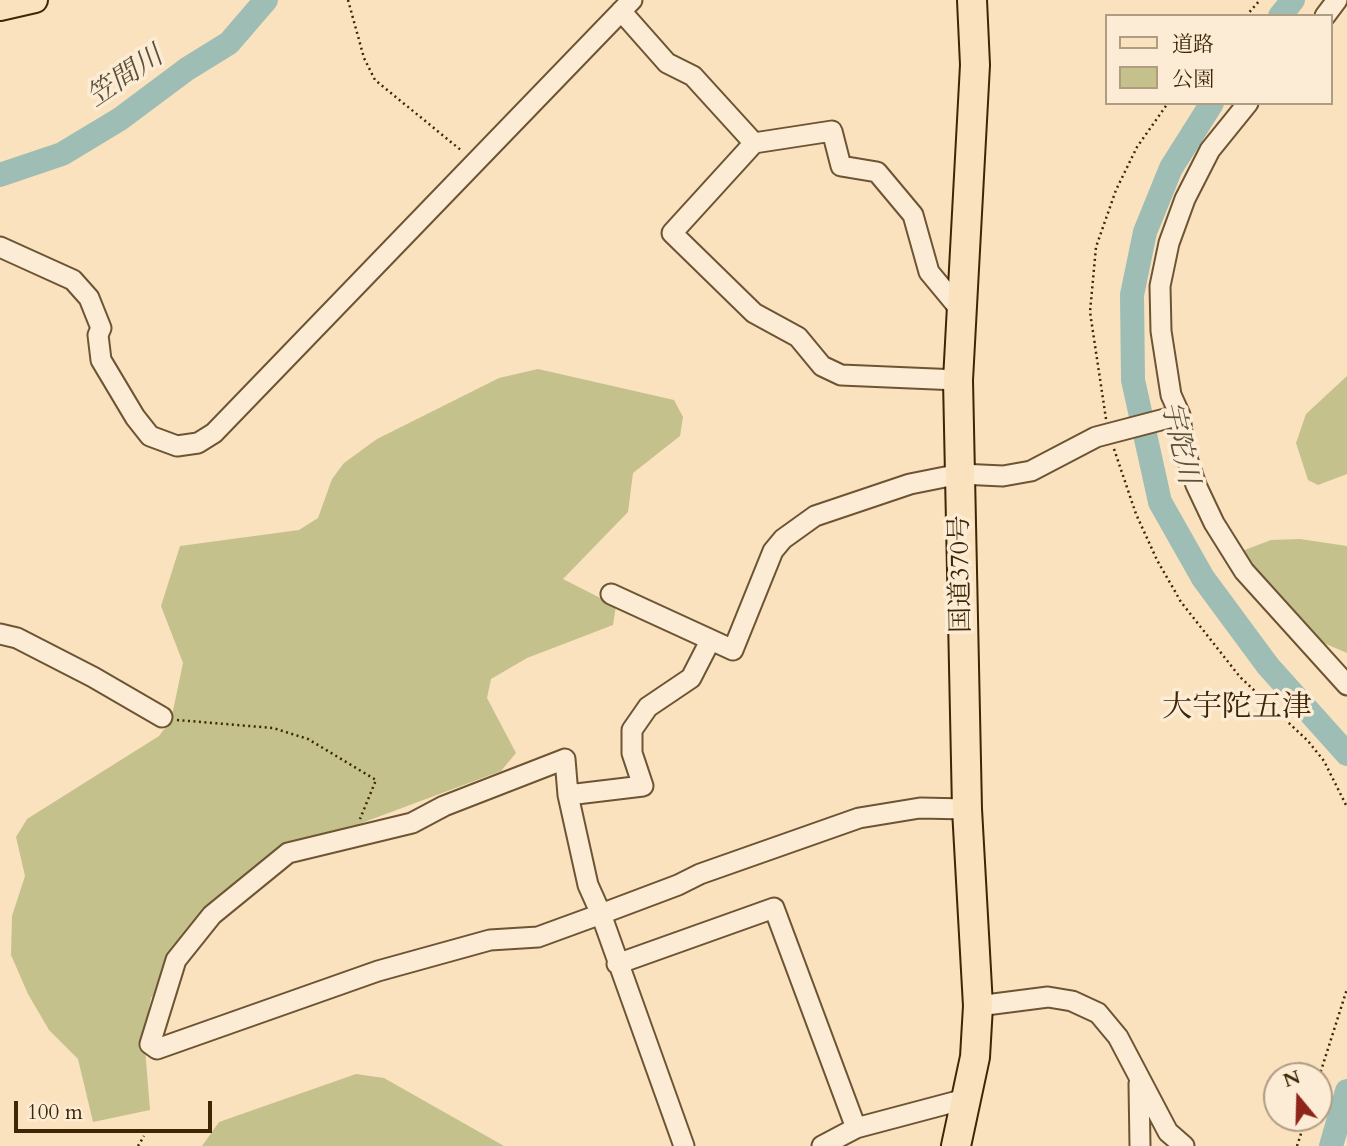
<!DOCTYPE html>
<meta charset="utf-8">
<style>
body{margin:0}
#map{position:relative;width:1347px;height:1146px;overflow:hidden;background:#fae2bf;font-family:Cardo,"Noto Serif JP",serif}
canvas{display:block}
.legend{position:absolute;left:1105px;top:14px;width:228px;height:91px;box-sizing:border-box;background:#fcecd5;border:2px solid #b09c81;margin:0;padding:9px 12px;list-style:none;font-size:21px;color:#3e2504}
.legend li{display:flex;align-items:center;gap:14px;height:35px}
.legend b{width:35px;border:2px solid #b09c81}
.north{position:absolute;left:1263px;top:1062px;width:70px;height:70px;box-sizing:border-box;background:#fcecd5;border:2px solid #b09c81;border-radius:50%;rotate:341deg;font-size:19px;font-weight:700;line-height:28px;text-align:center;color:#3e2504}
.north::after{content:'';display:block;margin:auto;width:24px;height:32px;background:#8f2418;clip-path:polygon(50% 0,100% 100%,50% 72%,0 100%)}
.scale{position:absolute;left:14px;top:1101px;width:198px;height:32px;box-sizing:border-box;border:4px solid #3e2504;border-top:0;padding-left:9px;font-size:21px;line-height:24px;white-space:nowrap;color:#3e2504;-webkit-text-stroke:5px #fcecd5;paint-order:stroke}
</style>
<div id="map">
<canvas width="1347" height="1146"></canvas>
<ul class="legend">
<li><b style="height:9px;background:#fae2bf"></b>道路</li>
<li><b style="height:19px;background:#c5c18d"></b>公園</li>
</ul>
<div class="north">N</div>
<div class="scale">100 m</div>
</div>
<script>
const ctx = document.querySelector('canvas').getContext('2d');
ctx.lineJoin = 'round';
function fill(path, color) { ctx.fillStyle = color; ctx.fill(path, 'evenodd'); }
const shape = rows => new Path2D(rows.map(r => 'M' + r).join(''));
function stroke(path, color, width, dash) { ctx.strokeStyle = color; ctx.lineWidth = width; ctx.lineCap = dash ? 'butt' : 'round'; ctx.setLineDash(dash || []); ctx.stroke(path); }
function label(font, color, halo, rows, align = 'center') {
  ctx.font = font + ' Cardo,"Noto Serif JP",serif'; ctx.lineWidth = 7; ctx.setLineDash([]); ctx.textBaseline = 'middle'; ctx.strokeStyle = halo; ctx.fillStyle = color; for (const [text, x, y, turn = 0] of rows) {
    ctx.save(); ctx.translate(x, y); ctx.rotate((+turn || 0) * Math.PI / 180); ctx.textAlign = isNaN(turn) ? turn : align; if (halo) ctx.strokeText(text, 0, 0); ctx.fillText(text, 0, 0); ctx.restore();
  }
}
fill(shape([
 [538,369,674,400,683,417,680,436,633,473,628,512,563,579,616,606,613,625,527,658,491,679,487,698,516,753,501,771,268,858,252,870,151,998,144,1036,150,1110,93,1122,78,1059,49,1030,28,994,11,955,12,916,25,876,16,837,27,819,159,736,171,720,183,663,161,606,180,546,299,530,318,518,332,479,344,463,377,439,499,378],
 [1347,376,1347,474,1318,485,1308,480,1296,443,1306,414],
 [1300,539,1347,546,1347,653,1312,638,1248,567,1242,551,1271,540],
 [356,1074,384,1078,504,1146,202,1146,219,1122]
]), '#c5c18d');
stroke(shape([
 [1280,16,1293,0],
 [1212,103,1171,168,1145,232,1132,295,1133,380,1160,502,1203,578,1268,666,1347,754],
 [0,175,62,154,120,119,187,69,229,43,266,0],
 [1331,1146,1347,1091]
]), '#9ebdb4', 24);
const minor = shape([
 [621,11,667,63,693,76,754,143],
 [1325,16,1337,0],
 [1248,103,1210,150,1185,199,1169,243,1160,286,1161,331,1171,395,1180,415,1184,449,1196,485,1214,523,1244,571,1347,685],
 [0,247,73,280,89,298,101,328,98,335,101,360,135,417,150,436,177,446,198,443,214,433,632,0],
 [958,380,841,375,822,366,798,337,754,313,672,233,754,143,832,131,841,166,877,172,913,215,929,272,963,313],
 [611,594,733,650,773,551,783,539,815,516,910,484,960,474,1003,476,1031,471,1096,437,1180,415],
 [0,634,17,638,93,677,162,717],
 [568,795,643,786,632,753,632,730,648,707,691,678,710,641],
 [617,964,774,908,856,1128],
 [978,1006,1048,997,1072,1001,1098,1013,1118,1037,1168,1132,1184,1146],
 [1139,1084,1140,1146],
 [684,1146,601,914,588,885,568,795,565,759,444,806,412,823,288,853,212,915,176,960,150,1044,157,1049,378,971,490,940,538,937,601,914,678,885,700,874,859,818,920,808,967,809],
 [822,1146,856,1128,969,1098]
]);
const major = shape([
 [0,8,35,0]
]);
const highway = shape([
 [956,1146,975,1057,978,1006,967,809,958,380,975,65,972,0]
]);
stroke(minor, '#6d5433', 23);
stroke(major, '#3e2504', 28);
stroke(highway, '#3e2504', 32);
stroke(shape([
 [348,0,364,58,375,80,462,151],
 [1246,16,1260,0],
 [1106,419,1090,312,1096,247,1116,190,1137,147,1168,103],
 [1114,449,1136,514,1157,560,1181,602,1240,677,1308,741,1324,761,1347,807],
 [177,720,273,728,308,739,376,780,360,819],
 [1319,1077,1347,989],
 [138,1146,144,1136],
 [1297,1146,1306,1118]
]), '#3e2504', 2.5, [2, 3.5]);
stroke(minor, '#fcecd5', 19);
stroke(major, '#fae2bf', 24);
stroke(highway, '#fae2bf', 28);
label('26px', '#3e2504', '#fcecd5', [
 ["国道370号",962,574,-91]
]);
label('italic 28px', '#5b5339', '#fcecd5', [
 ["笠間川",126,78,-34],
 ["宇陀川",1178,443,77]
]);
label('30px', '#3e2504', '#fcecd5', [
 ["大宇陀五津",1237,709]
]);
</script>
